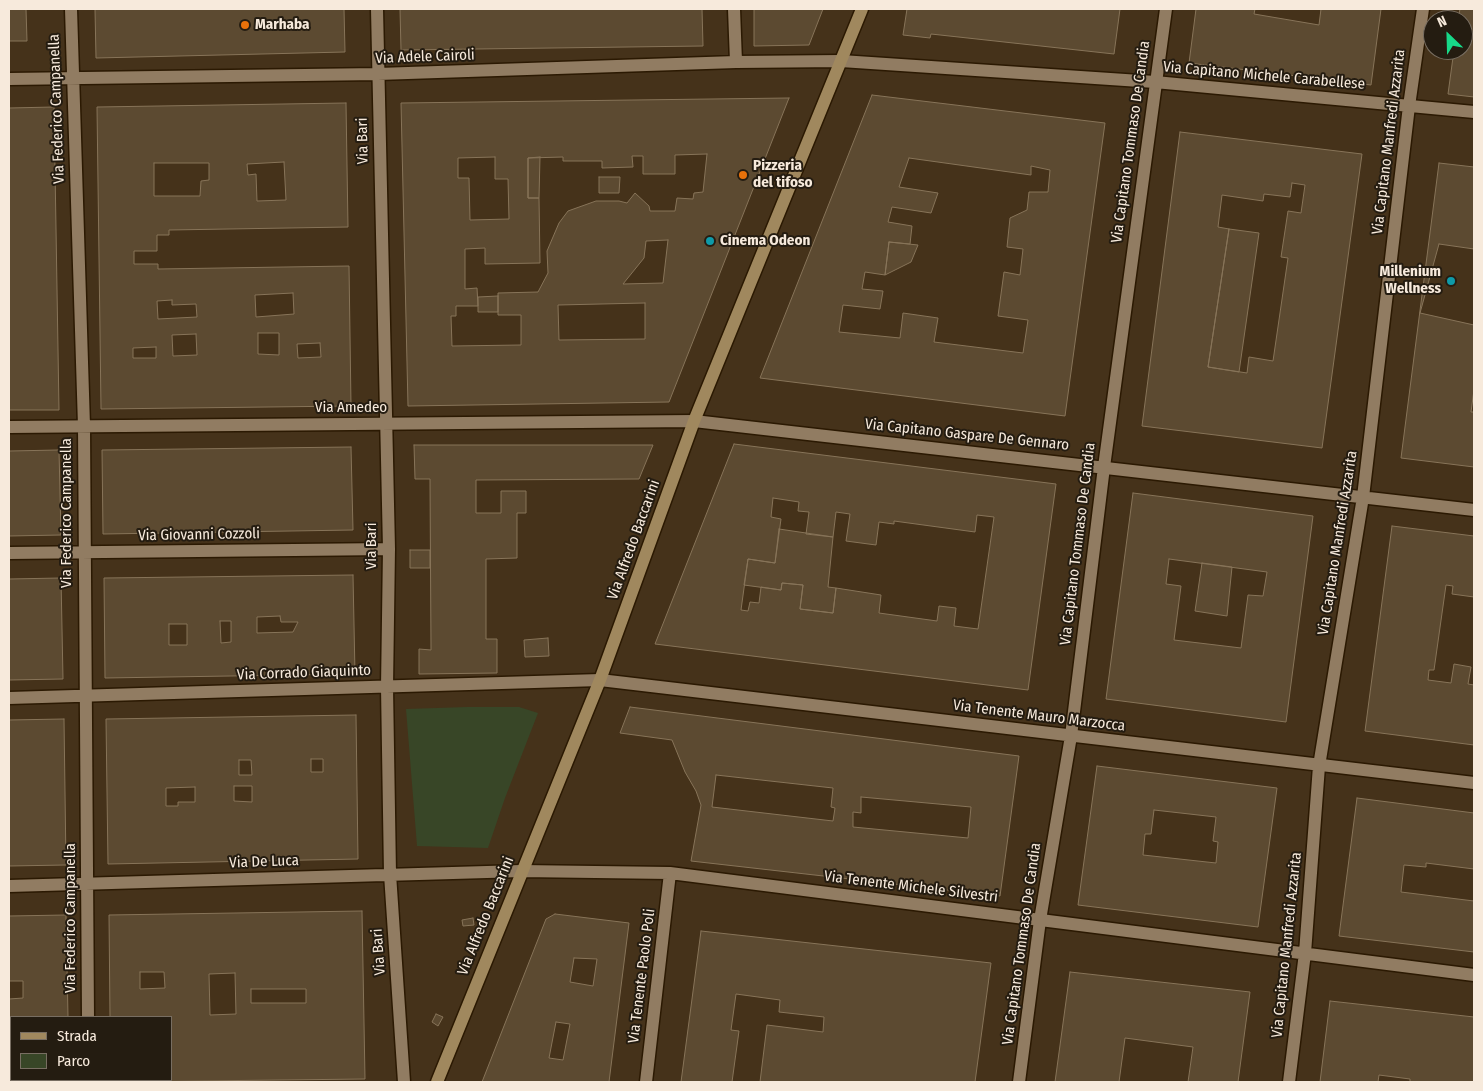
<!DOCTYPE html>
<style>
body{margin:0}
#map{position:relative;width:1483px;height:1091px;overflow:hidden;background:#45321a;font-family:"Fira Sans Condensed",sans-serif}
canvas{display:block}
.frame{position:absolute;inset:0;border:10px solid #f7eadc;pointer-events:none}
.legend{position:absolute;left:10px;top:1016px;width:162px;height:65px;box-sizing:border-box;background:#241c11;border:1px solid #786e62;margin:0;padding:6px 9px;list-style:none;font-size:15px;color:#f7eadc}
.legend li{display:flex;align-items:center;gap:10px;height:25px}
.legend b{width:25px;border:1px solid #786e62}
.north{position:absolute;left:1423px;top:10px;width:50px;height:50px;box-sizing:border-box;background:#241c11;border:1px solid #786e62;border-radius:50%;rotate:336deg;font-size:14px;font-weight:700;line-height:20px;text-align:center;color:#f7eadc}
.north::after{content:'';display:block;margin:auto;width:18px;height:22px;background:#17d989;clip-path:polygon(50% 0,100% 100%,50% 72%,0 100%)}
</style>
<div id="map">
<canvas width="1483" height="1091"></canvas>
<div class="frame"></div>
<ul class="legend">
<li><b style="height:6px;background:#a0885e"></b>Strada</li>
<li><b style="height:14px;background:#384627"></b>Parco</li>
</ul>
<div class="north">N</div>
</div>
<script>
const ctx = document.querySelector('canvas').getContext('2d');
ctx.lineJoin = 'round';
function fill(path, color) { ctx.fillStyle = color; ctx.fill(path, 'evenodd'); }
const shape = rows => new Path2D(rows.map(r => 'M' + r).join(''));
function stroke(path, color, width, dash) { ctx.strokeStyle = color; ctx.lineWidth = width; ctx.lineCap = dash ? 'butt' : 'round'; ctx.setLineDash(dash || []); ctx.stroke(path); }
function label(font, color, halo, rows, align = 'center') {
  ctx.font = font + ' "Fira Sans Condensed",sans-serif'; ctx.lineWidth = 4; ctx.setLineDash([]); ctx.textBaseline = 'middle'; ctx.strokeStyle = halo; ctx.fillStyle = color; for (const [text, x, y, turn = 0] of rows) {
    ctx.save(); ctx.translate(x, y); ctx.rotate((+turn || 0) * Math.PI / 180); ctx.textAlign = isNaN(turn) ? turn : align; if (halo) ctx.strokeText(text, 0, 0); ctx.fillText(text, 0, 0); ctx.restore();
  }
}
fill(shape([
 [467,707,519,707,538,713,505,798,488,848,417,846,406,709]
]), '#384627');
const building = shape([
 [9,9,26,9,27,41,9,41,9,9],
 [95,9,344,9,345,52,96,58,95,9],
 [400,9,702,9,703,46,401,50,400,9],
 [754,9,823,9,809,45,754,46,754,9],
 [907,9,1120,9,1114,54,931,34,930,38,903,35,907,9],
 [1196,9,1255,9,1254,14,1319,25,1321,9,1381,9,1371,85,1189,63,1196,9],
 [1460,9,1474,9,1474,97,1448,94,1454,50,1463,50,1463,20,1458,20,1460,9],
 [872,95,1105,123,1065,416,760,378,872,95],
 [909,158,1031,175,1031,166,1050,170,1048,192,1029,192,1027,210,1010,218,1007,247,1023,249,1020,275,1004,272,998,316,1028,320,1023,353,934,342,938,318,903,313,900,338,839,332,843,305,880,309,883,291,862,289,865,272,885,275,889,242,910,244,912,226,888,222,892,207,931,213,938,193,899,187,909,158],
 [789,98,669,402,408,406,401,103,789,98],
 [707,154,703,192,694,193,693,199,677,198,675,211,650,211,649,206,635,193,627,203,619,201,596,201,568,211,559,223,547,251,548,273,538,292,498,293,498,315,521,315,521,345,452,346,451,316,456,316,456,306,478,306,477,288,465,289,465,249,485,248,485,264,540,263,539,198,528,198,528,158,563,157,563,161,602,161,602,168,633,167,632,156,643,156,643,174,675,174,675,155,707,154],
 [495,157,495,179,508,179,509,219,470,220,469,178,458,178,458,158,495,157],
 [668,240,663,283,623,284,644,258,646,241,668,240],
 [645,303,645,339,559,340,558,305,645,303],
 [346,103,348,227,169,230,169,235,157,235,157,251,134,251,134,264,158,264,158,269,349,266,351,406,101,409,97,107,346,103],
 [284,162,286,200,257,201,256,174,248,175,247,164,284,162],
 [154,163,209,163,209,180,201,181,200,196,154,196,154,163],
 [293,293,294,314,256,317,255,295,293,293],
 [172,300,172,305,196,304,197,317,158,319,157,301,172,300],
 [258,333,279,333,279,355,258,354,258,333],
 [196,334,197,355,173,356,172,335,196,334],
 [320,343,321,357,298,358,297,344,320,343],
 [156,347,156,358,133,358,133,348,156,347],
 [54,107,59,410,9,410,9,108,54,107],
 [1180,132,1362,154,1322,448,1142,426,1180,132],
 [1292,183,1305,185,1301,213,1288,211,1281,257,1288,258,1273,361,1249,357,1247,373,1208,367,1229,229,1218,227,1222,195,1263,201,1264,194,1290,197,1292,183],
 [540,157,539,198,528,198,528,158,540,157],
 [1439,163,1474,167,1474,390,1471,412,1474,412,1474,467,1401,458,1439,163],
 [599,177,620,177,619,193,599,193,599,177],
 [1229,229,1259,233,1239,372,1208,367,1229,229],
 [889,242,918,245,911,262,885,275,889,242],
 [1439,244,1474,249,1474,325,1420,313,1439,244],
 [498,296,498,312,478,312,478,297,498,296],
 [734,444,1056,484,1028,690,655,644,734,444],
 [773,498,799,502,798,511,809,512,806,534,833,537,836,512,850,514,846,541,876,545,879,522,894,524,894,521,975,532,977,515,994,517,978,629,954,626,956,608,939,606,937,621,879,613,881,595,836,588,833,613,800,609,803,585,782,583,781,590,761,587,759,603,750,602,748,611,741,610,748,559,775,563,781,519,771,517,773,498],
 [414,445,653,445,639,479,476,480,476,513,501,513,501,491,526,491,526,513,517,513,517,558,486,559,486,639,497,639,497,673,419,674,419,649,431,650,430,479,415,479,414,445],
 [351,447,353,530,103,534,102,450,351,447],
 [59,450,61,535,9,536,9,451,59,450],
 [1133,493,1313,516,1286,722,1106,699,1133,493],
 [1169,559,1267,572,1263,596,1248,595,1241,648,1174,640,1181,586,1166,584,1169,559],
 [1392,526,1474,536,1474,597,1452,594,1453,586,1446,585,1434,670,1429,670,1428,680,1451,683,1454,664,1471,667,1468,684,1474,685,1474,745,1365,731,1392,526],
 [779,529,833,537,828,587,836,588,833,613,800,609,803,585,782,583,781,590,744,585,748,559,775,563,779,529],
 [410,550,430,550,430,568,410,568,410,550],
 [1202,563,1232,567,1227,616,1195,611,1202,563],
 [353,575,355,674,105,678,104,578,353,575],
 [280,616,281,622,298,622,293,632,257,633,257,617,280,616],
 [220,621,231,621,231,642,221,643,220,621],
 [169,624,187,624,187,645,169,645,169,624],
 [61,578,63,679,9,680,9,579,61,578],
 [548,638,549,656,525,657,524,640,548,638],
 [630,707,1019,756,1000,896,691,861,701,805,696,791,685,772,672,740,620,733,630,707],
 [716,775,833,788,831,807,835,808,833,821,712,807,716,775],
 [861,797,971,807,968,838,853,827,853,812,861,813,861,797],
 [356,715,358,859,108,864,106,719,356,715],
 [311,759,323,759,323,772,311,772,311,759],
 [239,760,251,760,252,775,239,775,239,760],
 [234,786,252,786,252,802,234,801,234,786],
 [195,787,195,802,178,802,178,806,166,806,166,788,195,787],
 [64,719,66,865,9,866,9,720,64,719],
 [1097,766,1277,788,1258,927,1078,905,1097,766],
 [1154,810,1216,817,1213,841,1218,842,1216,863,1143,855,1145,834,1151,834,1154,810],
 [1357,798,1474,813,1474,869,1426,863,1426,867,1404,865,1401,892,1474,901,1474,952,1339,936,1357,798],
 [362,911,365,1079,111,1082,111,1080,171,1080,171,1017,110,1017,109,915,362,911],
 [140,972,164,972,165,988,140,989,140,972],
 [235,973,236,1014,210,1015,209,974,235,973],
 [251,989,306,989,306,1003,251,1003,251,989],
 [555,914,629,923,609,1082,482,1082,546,919,555,914],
 [574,958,597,959,593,986,570,982,574,958],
 [556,1022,570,1024,563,1060,549,1058,556,1022],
 [66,915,68,1017,11,1017,11,1080,69,1080,69,1082,9,1082,9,999,23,998,23,981,9,981,9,916,66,915],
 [473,918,474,925,463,926,462,920,473,918],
 [701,931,991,963,975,1082,760,1082,767,1025,823,1032,824,1017,779,1012,780,1000,736,994,731,1030,739,1031,732,1082,681,1082,701,931],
 [1070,972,1250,992,1238,1082,1188,1082,1193,1047,1125,1038,1119,1082,1055,1082,1070,972],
 [1330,1001,1474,1017,1474,1082,1410,1082,1410,1079,1379,1075,1378,1082,1320,1082,1330,1001],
 [436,1014,443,1017,438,1026,432,1022,436,1014]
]);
fill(building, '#5c4a31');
stroke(building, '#877459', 1);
const street = shape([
 [71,9,84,426,88,1017],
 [377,9,389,549,387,687,390,874,404,1082],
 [734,9,736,62],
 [9,79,378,74,736,62,841,61,1155,82,1474,112],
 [9,427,694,421,1474,510],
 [9,553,389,549],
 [9,698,600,680,1474,783],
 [9,886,521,871,670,873,1474,975],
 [88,1080,88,1082],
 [646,1082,670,873],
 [1019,1082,1040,920,1071,736,1104,467,1166,9],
 [1289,1082,1305,953,1319,766,1363,497,1409,106,1423,9]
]);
const secondary = shape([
 [437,1082,600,680,694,421,862,9]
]);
stroke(street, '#2b1902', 15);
stroke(secondary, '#2b1902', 15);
stroke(street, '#917c62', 12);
stroke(secondary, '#a0885e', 12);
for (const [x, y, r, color] of [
 [245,25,5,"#e8710a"],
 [743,175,5,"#e8710a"],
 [710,241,5,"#0f9aa8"],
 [1451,281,5,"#0f9aa8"]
]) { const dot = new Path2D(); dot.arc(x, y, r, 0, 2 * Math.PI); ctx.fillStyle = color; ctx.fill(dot); stroke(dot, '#241c11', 2); }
label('bold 15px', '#f7eadc', '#241c11', [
 ["Marhaba",255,25],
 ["Pizzeria",753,166],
 ["del tifoso",753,183],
 ["Cinema Odeon",720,241],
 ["Millenium",1441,272,"right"],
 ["Wellness",1441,289,"right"]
], 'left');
label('15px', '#f7eadc', '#241c11', [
 ["Via Adele Cairoli",425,57,-2],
 ["Via Capitano Michele Carabellese",1264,76,5],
 ["Via Federico Campanella",57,109,-92],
 ["Via Bari",363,141,-91],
 ["Via Capitano Tommaso De Candia",1131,142,-82],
 ["Via Capitano Manfredi Azzarita",1389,142,-83],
 ["Via Amedeo",351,408],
 ["Via Capitano Gaspare De Gennaro",967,435,6],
 ["Via Federico Campanella",67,513,-90],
 ["Via Giovanni Cozzoli",199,535,-1],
 ["Via Alfredo Baccarini",634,540,-70],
 ["Via Capitano Manfredi Azzarita",1338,543,-81],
 ["Via Capitano Tommaso De Candia",1078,544,-83],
 ["Via Bari",372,546,-90],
 ["Via Corrado Giaquinto",304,673,-2],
 ["Via Tenente Mauro Marzocca",1039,716,7],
 ["Via De Luca",264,862,-2],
 ["Via Tenente Michele Silvestri",911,887,7],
 ["Via Alfredo Baccarini",486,916,-68],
 ["Via Federico Campanella",71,918,-90],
 ["Via Capitano Tommaso De Candia",1022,944,-82],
 ["Via Capitano Manfredi Azzarita",1287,945,-84],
 ["Via Bari",379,952,-94],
 ["Via Tenente Paolo Poli",642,976,-83]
]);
</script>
